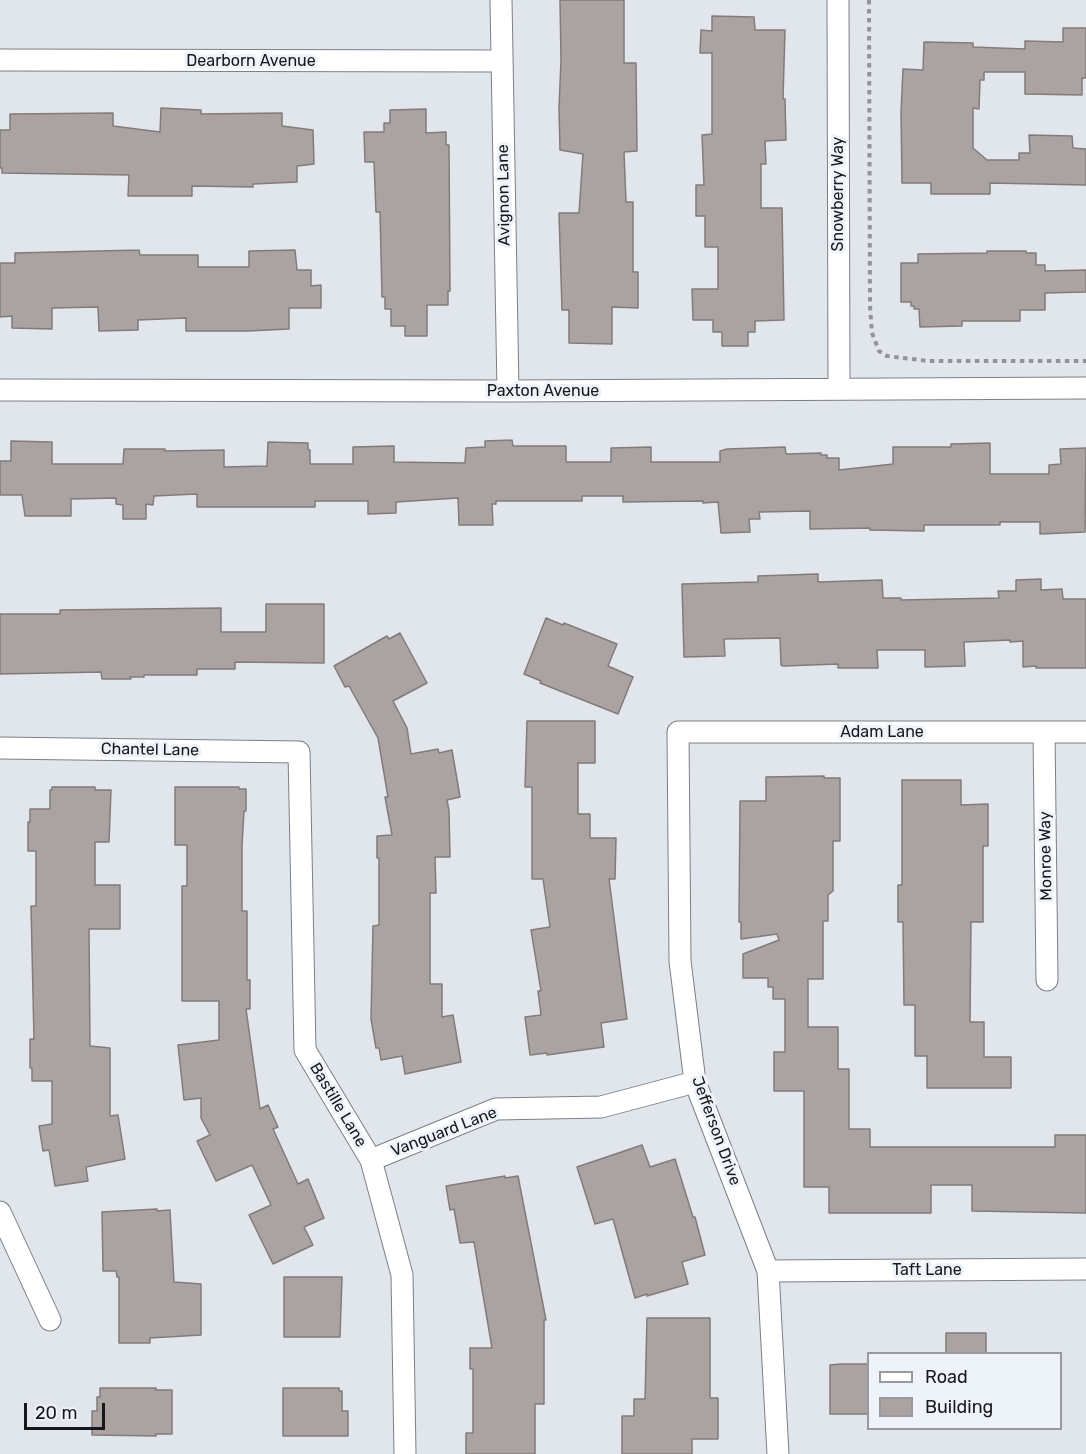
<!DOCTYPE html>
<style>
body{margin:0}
#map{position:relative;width:1086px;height:1454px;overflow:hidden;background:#e0e6ec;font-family:Rubik,sans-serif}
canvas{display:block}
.legend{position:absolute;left:867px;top:1352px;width:195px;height:78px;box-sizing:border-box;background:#edf3f9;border:2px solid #979ba0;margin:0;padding:8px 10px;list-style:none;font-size:18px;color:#17181b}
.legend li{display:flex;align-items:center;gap:12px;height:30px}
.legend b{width:30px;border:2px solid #979ba0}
.scale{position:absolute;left:24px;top:1403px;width:81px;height:27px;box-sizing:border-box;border:3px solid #17181b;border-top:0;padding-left:8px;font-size:18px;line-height:21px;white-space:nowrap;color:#17181b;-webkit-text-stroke:4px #edf3f9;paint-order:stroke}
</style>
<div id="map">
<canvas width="1086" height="1454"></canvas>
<ul class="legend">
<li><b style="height:8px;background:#fff"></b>Road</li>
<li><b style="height:16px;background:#aba3a1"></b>Building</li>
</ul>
<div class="scale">20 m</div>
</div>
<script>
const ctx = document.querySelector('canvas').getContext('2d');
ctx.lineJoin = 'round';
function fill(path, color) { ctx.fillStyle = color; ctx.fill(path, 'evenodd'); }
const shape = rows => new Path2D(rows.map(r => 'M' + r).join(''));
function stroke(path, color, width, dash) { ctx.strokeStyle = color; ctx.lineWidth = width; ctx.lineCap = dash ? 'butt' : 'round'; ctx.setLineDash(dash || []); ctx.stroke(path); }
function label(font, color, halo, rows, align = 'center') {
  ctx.font = font + ' Rubik,sans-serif'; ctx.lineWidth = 6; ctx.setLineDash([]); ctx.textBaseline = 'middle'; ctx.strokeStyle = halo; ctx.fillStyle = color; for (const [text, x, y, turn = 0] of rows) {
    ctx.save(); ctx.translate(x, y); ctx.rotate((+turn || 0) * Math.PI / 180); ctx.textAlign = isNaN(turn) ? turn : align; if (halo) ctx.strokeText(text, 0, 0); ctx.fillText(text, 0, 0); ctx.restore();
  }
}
const building = shape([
 [560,0,624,0,624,63,636,63,637,151,624,152,626,202,633,202,633,272,638,272,638,308,612,307,612,344,569,343,569,310,562,310,559,213,579,213,583,154,560,150,559,108,561,61,560,0],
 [712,16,754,17,755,30,785,30,783,99,785,99,786,140,765,141,766,164,761,164,761,208,782,208,784,320,755,321,755,332,748,332,748,346,722,346,722,332,713,332,713,320,693,320,692,289,718,289,718,247,705,247,705,216,696,216,696,185,704,185,702,135,712,134,712,53,700,53,701,30,712,31,712,16],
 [1063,28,1086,28,1086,78,1082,78,1082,95,1025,94,1025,72,984,72,984,80,980,80,979,109,973,108,973,148,987,160,1019,160,1019,153,1030,153,1029,135,1072,136,1073,148,1086,149,1086,185,990,183,990,194,931,194,931,183,902,183,901,113,903,69,923,70,924,42,973,43,973,47,1025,49,1025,41,1063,42,1063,28],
 [161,108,201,110,201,114,282,113,282,126,313,130,314,164,297,166,297,182,253,184,253,187,192,186,192,196,128,196,129,175,2,173,2,168,0,168,0,130,10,130,10,114,113,113,113,126,160,132,161,108],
 [426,109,426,133,446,132,446,145,449,145,450,291,448,291,448,305,427,305,427,336,405,336,405,326,391,326,391,309,385,309,385,297,382,297,380,212,376,212,374,162,365,162,364,132,384,132,384,123,390,123,390,110,426,109],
 [139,250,140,255,198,255,198,267,249,267,249,251,295,250,297,270,311,270,311,286,321,285,321,308,289,308,289,329,248,331,186,331,186,318,138,320,138,330,99,331,98,307,52,308,52,329,12,328,12,316,0,317,0,263,15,263,15,253,139,250],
 [987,251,1026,251,1026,253,1036,253,1036,265,1045,265,1045,271,1086,270,1086,292,1045,293,1045,310,1020,310,1020,321,962,321,962,326,920,327,919,309,914,309,914,306,911,306,911,302,901,302,901,263,918,263,918,254,987,253,987,251],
 [512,440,513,446,566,446,566,462,611,462,611,448,651,447,651,462,720,462,720,451,727,449,785,447,786,454,821,453,821,455,827,455,827,458,839,458,839,470,893,464,893,447,951,447,951,444,990,443,990,474,1049,474,1049,465,1061,464,1060,449,1086,448,1085,532,1040,534,1040,522,1000,522,1000,525,924,525,924,531,870,530,870,528,810,529,810,511,759,512,760,519,749,519,750,532,721,533,718,502,703,503,703,501,623,502,623,496,582,496,582,501,496,501,496,504,492,504,493,525,459,525,458,498,396,502,396,513,368,514,368,501,315,501,315,507,197,507,197,494,154,496,153,505,146,504,146,519,123,519,123,505,116,504,116,498,71,499,71,516,25,516,22,495,0,495,0,461,11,461,11,441,52,442,52,464,123,464,124,449,165,449,165,451,224,450,224,467,267,466,268,442,308,443,308,450,310,450,310,464,353,464,353,447,394,446,394,462,465,463,466,448,485,447,485,441,512,440],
 [818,574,818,582,882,580,883,598,901,598,901,600,999,598,998,591,1016,591,1016,580,1041,579,1041,590,1062,589,1063,599,1086,599,1086,668,1036,668,1036,666,1023,667,1023,641,1010,642,1010,640,964,642,965,666,925,667,925,650,877,650,878,668,838,668,838,664,783,666,781,665,780,638,724,639,725,656,684,657,682,584,758,582,758,576,818,574],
 [266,604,324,604,324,663,235,662,235,669,197,669,197,675,144,675,144,677,130,677,131,679,102,679,101,672,0,674,0,614,60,614,60,610,221,608,221,632,266,632,266,604],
 [546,618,563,625,564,623,617,644,608,666,633,677,618,714,540,683,541,681,524,674,546,618],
 [400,633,427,683,393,701,407,728,411,754,438,749,439,753,452,750,460,797,447,800,449,811,450,857,435,857,436,893,430,893,430,984,442,984,442,1017,453,1015,461,1062,405,1074,402,1056,381,1060,379,1048,376,1048,371,1019,373,926,379,925,379,858,377,858,377,836,392,835,385,797,388,797,378,738,349,686,345,687,334,666,387,636,389,639,400,633],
 [527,721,595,721,595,763,578,763,578,814,590,814,590,838,616,838,615,879,609,879,627,1019,601,1023,604,1047,547,1055,547,1053,530,1055,525,1017,541,1015,538,991,541,991,531,930,550,927,543,879,532,879,532,787,525,787,527,721],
 [824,776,824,778,840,778,840,841,833,841,833,891,828,895,828,921,823,921,823,979,808,979,808,1027,838,1027,838,1069,849,1069,849,1129,870,1129,870,1147,1055,1147,1055,1135,1086,1135,1086,1213,972,1211,972,1185,931,1185,931,1213,829,1213,829,1187,804,1187,804,1091,774,1091,774,1052,785,1052,785,999,773,999,773,987,768,987,768,978,743,978,743,954,779,940,777,934,741,939,741,922,739,922,740,801,766,801,766,777,824,776],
 [902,780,961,780,961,805,988,804,988,846,983,846,983,922,971,922,970,1022,984,1022,984,1057,1011,1057,1011,1088,927,1088,927,1056,915,1056,915,1005,904,1005,903,922,898,922,898,885,902,885,902,780],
 [52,787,95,787,95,790,111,790,109,842,95,842,95,885,120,885,120,929,89,929,90,1046,110,1048,110,1116,118,1115,125,1159,86,1167,88,1181,55,1186,49,1150,43,1151,39,1126,52,1124,52,1081,32,1081,32,1068,30,1068,30,1039,34,1039,31,906,36,906,36,851,28,851,28,822,30,822,30,809,50,809,50,790,52,790,52,787],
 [175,787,239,787,239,789,246,789,246,811,244,811,242,846,242,911,247,911,247,980,250,980,250,1009,246,1009,260,1109,268,1105,278,1127,273,1129,298,1184,308,1179,324,1218,304,1227,313,1245,273,1264,249,1215,271,1205,252,1165,216,1181,197,1141,210,1135,201,1118,201,1098,184,1100,178,1045,219,1040,219,1001,182,1001,182,886,187,886,187,845,175,845,175,787],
 [642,1145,650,1167,675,1159,693,1217,695,1217,705,1255,682,1262,688,1284,647,1296,647,1294,635,1298,613,1219,595,1224,577,1167,642,1145],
 [505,1176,505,1178,518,1176,546,1320,544,1320,544,1404,535,1404,535,1454,466,1454,466,1433,473,1433,473,1369,470,1369,470,1348,492,1348,474,1242,460,1243,454,1209,450,1210,446,1186,505,1176],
 [157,1209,157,1211,170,1210,174,1282,201,1284,201,1335,150,1338,150,1343,119,1343,119,1277,117,1277,116,1271,103,1271,102,1212,157,1209],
 [284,1277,342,1277,340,1337,284,1337,284,1277],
 [647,1318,710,1318,710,1398,718,1398,718,1439,692,1439,692,1454,622,1454,622,1416,634,1416,634,1399,645,1399,647,1318],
 [946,1333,986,1333,986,1353,946,1353,946,1333],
 [841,1364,868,1364,868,1414,830,1414,830,1365,841,1364],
 [100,1388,156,1388,156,1390,172,1390,172,1434,156,1434,156,1436,92,1435,92,1411,97,1411,97,1397,100,1397,100,1388],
 [283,1388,339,1388,339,1391,342,1391,342,1411,348,1411,348,1436,283,1436,283,1388]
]);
fill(building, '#aba3a1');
stroke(building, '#837b79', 1.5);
const minor = shape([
 [501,0,508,391],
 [838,0,839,388],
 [0,60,501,61],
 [0,390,508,391,1086,388],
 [1044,732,1047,980],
 [0,748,299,752,305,1050,371,1160,402,1275,405,1454],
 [371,1160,496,1109,601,1107,695,1082],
 [0,1212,50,1320],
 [768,1271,1086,1269],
 [778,1454,768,1271,695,1082,680,961,678,732,1086,732]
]);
stroke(minor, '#7b8085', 23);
stroke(shape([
 [869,0,870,306,872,333,879,351,887,356,928,361,1086,361]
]), '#91959a', 4, [4.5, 4.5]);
stroke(minor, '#fff', 21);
label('16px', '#17181b', '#edf3f9', [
 ["Dearborn Avenue",251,61],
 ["Snowberry Way",838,194,-90],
 ["Avignon Lane",504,195,-91],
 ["Paxton Avenue",543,391],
 ["Adam Lane",882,732],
 ["Chantel Lane",150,750,1],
 ["Monroe Way",1046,856,-91],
 ["Bastille Lane",338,1105,59],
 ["Jefferson Drive",716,1131,70],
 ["Vanguard Lane",444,1132,-21],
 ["Taft Lane",927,1270]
]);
</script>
